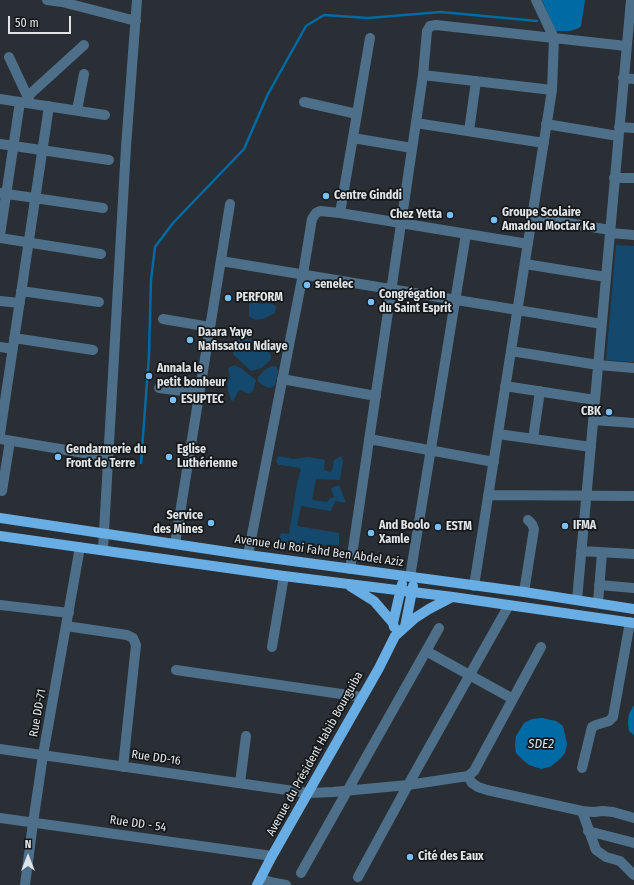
<!DOCTYPE html>
<meta charset="utf-8">
<style>
body{margin:0}
#map{position:relative;width:634px;height:885px;overflow:hidden;background:#292f34;font-family:"Fira Sans Condensed",sans-serif}
canvas{display:block}
.north{position:absolute;left:8px;top:837px;width:40px;height:40px;-webkit-text-stroke:3px #141719;paint-order:stroke;rotate:0deg;font-size:11px;font-weight:700;line-height:16px;text-align:center;color:#e0e4e7}
.north::after{content:'';display:block;margin:auto;width:14px;height:18px;background:#e0e4e7;clip-path:polygon(50% 0,100% 100%,50% 72%,0 100%)}
.scale{position:absolute;left:8px;top:16px;width:63px;height:18px;box-sizing:border-box;border:2px solid #e0e4e7;border-top:0;padding-left:5px;font-size:12px;line-height:14px;white-space:nowrap;color:#e0e4e7;-webkit-text-stroke:3px #141719;paint-order:stroke}
</style>
<div id="map">
<canvas width="634" height="885"></canvas>
<div class="north">N</div>
<div class="scale">50 m</div>
</div>
<script>
const ctx = document.querySelector('canvas').getContext('2d');
ctx.lineJoin = 'round';
function fill(path, color) { ctx.fillStyle = color; ctx.fill(path, 'evenodd'); }
const shape = rows => new Path2D(rows.map(r => 'M' + r).join(''));
function stroke(path, color, width, dash) { ctx.strokeStyle = color; ctx.lineWidth = width; ctx.lineCap = dash ? 'butt' : 'round'; ctx.setLineDash(dash || []); ctx.stroke(path); }
function label(font, color, halo, rows, align = 'center') {
  ctx.font = font + ' "Fira Sans Condensed",sans-serif'; ctx.lineWidth = 3.5; ctx.setLineDash([]); ctx.textBaseline = 'middle'; ctx.strokeStyle = halo; ctx.fillStyle = color; for (const [text, x, y, turn = 0] of rows) {
    ctx.save(); ctx.translate(x, y); ctx.rotate((+turn || 0) * Math.PI / 180); ctx.textAlign = isNaN(turn) ? turn : align; if (halo) ctx.strokeText(text, 0, 0); ctx.fillText(text, 0, 0); ctx.restore();
  }
}
fill(shape([
 [616,245,634,246,634,362,606,360],
 [253,301,260,304,269,303,276,306,275,313,265,318,255,320,249,316,249,305],
 [243,338,255,341,262,349,270,353,271,356,270,360,262,368,251,371,233,354,238,339],
 [234,365,241,368,256,380,253,391,249,394,241,390,238,392,233,401,231,400,228,390,227,382,230,377,228,368],
 [272,366,277,367,278,372,275,385,271,388,266,387,261,384,258,381,258,377,266,369],
 [278,456,293,459,309,457,325,460,324,470,331,472,333,467,334,460,341,456,343,460,340,480,316,479,312,500,327,502,330,498,334,497,331,489,333,487,339,485,346,503,335,501,331,511,301,506,297,526,339,533,339,545,279,544,279,538,281,533,289,534,297,484,301,469,295,467,279,465,276,462]
]), '#14496d');
fill(shape([
 [542,0,585,0,581,26,579,28,570,31,556,31,554,27],
 [634,705,634,735,629,731,628,722,629,714],
 [542,718,556,721,563,726,567,744,565,753,560,759,550,767,541,769,529,765,523,760,516,753,515,745,516,736,524,723,532,719]
]), '#006aa5');
stroke(shape([
 [141,463,149,355,151,280,155,247,173,223,244,149,268,94,306,26,324,15,368,18,441,12,537,21]
]), '#006aa5', 2.5);
stroke(shape([
 [47,0,62,2,136,21],
 [9,57,30,102],
 [423,75,552,90],
 [623,78,634,79],
 [28,96,84,45],
 [0,99,105,115],
 [304,102,357,114],
 [77,110,84,74],
 [416,123,544,143],
 [546,124,618,136],
 [619,127,634,128],
 [469,131,476,81],
 [353,138,412,148],
 [0,144,109,160],
 [614,178,634,178],
 [0,193,103,208],
 [340,213,370,38],
 [532,217,610,230],
 [610,233,634,235],
 [0,235,20,102],
 [0,238,101,254],
 [221,261,602,324],
 [525,264,606,277],
 [21,291,99,302],
 [0,301,20,303],
 [163,319,210,327],
 [14,338,93,350],
 [0,347,13,349],
 [511,351,598,365,634,368],
 [282,379,376,396],
 [505,386,595,400],
 [159,388,199,393],
 [593,420,634,423],
 [0,434,49,106],
 [498,434,591,447],
 [0,439,108,457],
 [369,439,494,462],
 [533,439,540,391],
 [2,491,10,441],
 [488,495,634,496],
 [175,544,230,204],
 [103,549,126,147,137,0],
 [581,551,634,554],
 [248,555,303,274,312,219,316,213,320,211,340,213,528,244],
 [350,569,423,75,427,31,430,26,436,25,626,46],
 [410,577,466,234],
 [599,585,634,588],
 [474,586,552,90,554,38,536,0],
 [524,592,534,529,532,524,528,520],
 [577,600,631,0],
 [598,603,602,553],
 [0,605,69,613],
 [66,626,127,635,133,638,136,645,123,767],
 [272,647,284,576],
 [426,651,513,699],
 [176,670,362,697],
 [0,749,308,793,333,792,408,785,468,776,474,771,541,647],
 [582,768,592,727,596,725,609,721,613,717,630,622],
 [468,776,472,783,478,787,487,790,582,811,594,812,603,811,613,812,634,818],
 [240,783,246,736],
 [582,811,596,850,606,857,620,861,634,875],
 [0,818,272,856],
 [588,831,634,843],
 [301,873,439,628],
 [358,877,408,785,509,605],
 [261,878,270,882,286,885],
 [25,885,33,823,43,755,80,547]
]), '#4e6f89', 10);
stroke(shape([
 [0,518,248,555,524,592,634,609],
 [0,536,284,576,453,597,634,623],
 [350,586,374,601,393,623],
 [394,627,393,623,402,584],
 [405,627,415,618,429,609,452,597],
 [257,885,272,856,379,668,395,636,405,627,413,586]
]), '#68ade3', 10);
for (const [x, y, r, color] of [
 [326,196,4,"#78bff7"],
 [450,215,4,"#78bff7"],
 [494,220,4,"#78bff7"],
 [307,285,4,"#78bff7"],
 [228,298,4,"#78bff7"],
 [371,302,4,"#78bff7"],
 [190,340,4,"#78bff7"],
 [149,376,4,"#78bff7"],
 [173,400,4,"#78bff7"],
 [609,412,4,"#78bff7"],
 [58,457,4,"#78bff7"],
 [169,457,4,"#78bff7"],
 [211,523,4,"#78bff7"],
 [565,526,4,"#78bff7"],
 [438,527,4,"#78bff7"],
 [371,533,4,"#78bff7"],
 [410,857,4,"#78bff7"]
]) { const dot = new Path2D(); dot.arc(x, y, r, 0, 2 * Math.PI); ctx.fillStyle = color; ctx.fill(dot); stroke(dot, '#141719', 1.5); }
label('bold 12px', '#e0e4e7', '#141719', [
 ["Centre Ginddi",334,196],
 ["Groupe Scolaire",502,213],
 ["Amadou Moctar Ka",502,227],
 ["Chez Yetta",442,215,"right"],
 ["senelec",315,285],
 ["Congrégation",379,295],
 ["du Saint Esprit",379,309],
 ["PERFORM",236,298],
 ["Daara Yaye",198,333],
 ["Nafissatou Ndiaye",198,347],
 ["Annala le",157,369],
 ["petit bonheur",157,383],
 ["ESUPTEC",181,400],
 ["CBK",601,412,"right"],
 ["Gendarmerie du",66,450],
 ["Front de Terre",66,464],
 ["Eglise",177,450],
 ["Luthérienne",177,464],
 ["Service",203,516,"right"],
 ["des Mines",203,530,"right"],
 ["And Boolo",379,526],
 ["Xamle",379,540],
 ["IFMA",573,526],
 ["ESTM",446,527],
 ["Cité des Eaux",418,857]
], 'left');
label('12px', '#e0e4e7', '#141719', [
 ["Avenue du Roi Fahd Ben Abdel Aziz",319,551,8],
 ["Rue DD-71",38,713,-80],
 ["Avenue du Président Habib Bourguiba",315,754,-61],
 ["Rue DD-16",156,758,8],
 ["Rue DD - 54",138,824,8]
]);
label('italic 13px', '#cfe3f3', '#141719', [
 ["SDE2",541,744]
]);
</script>
